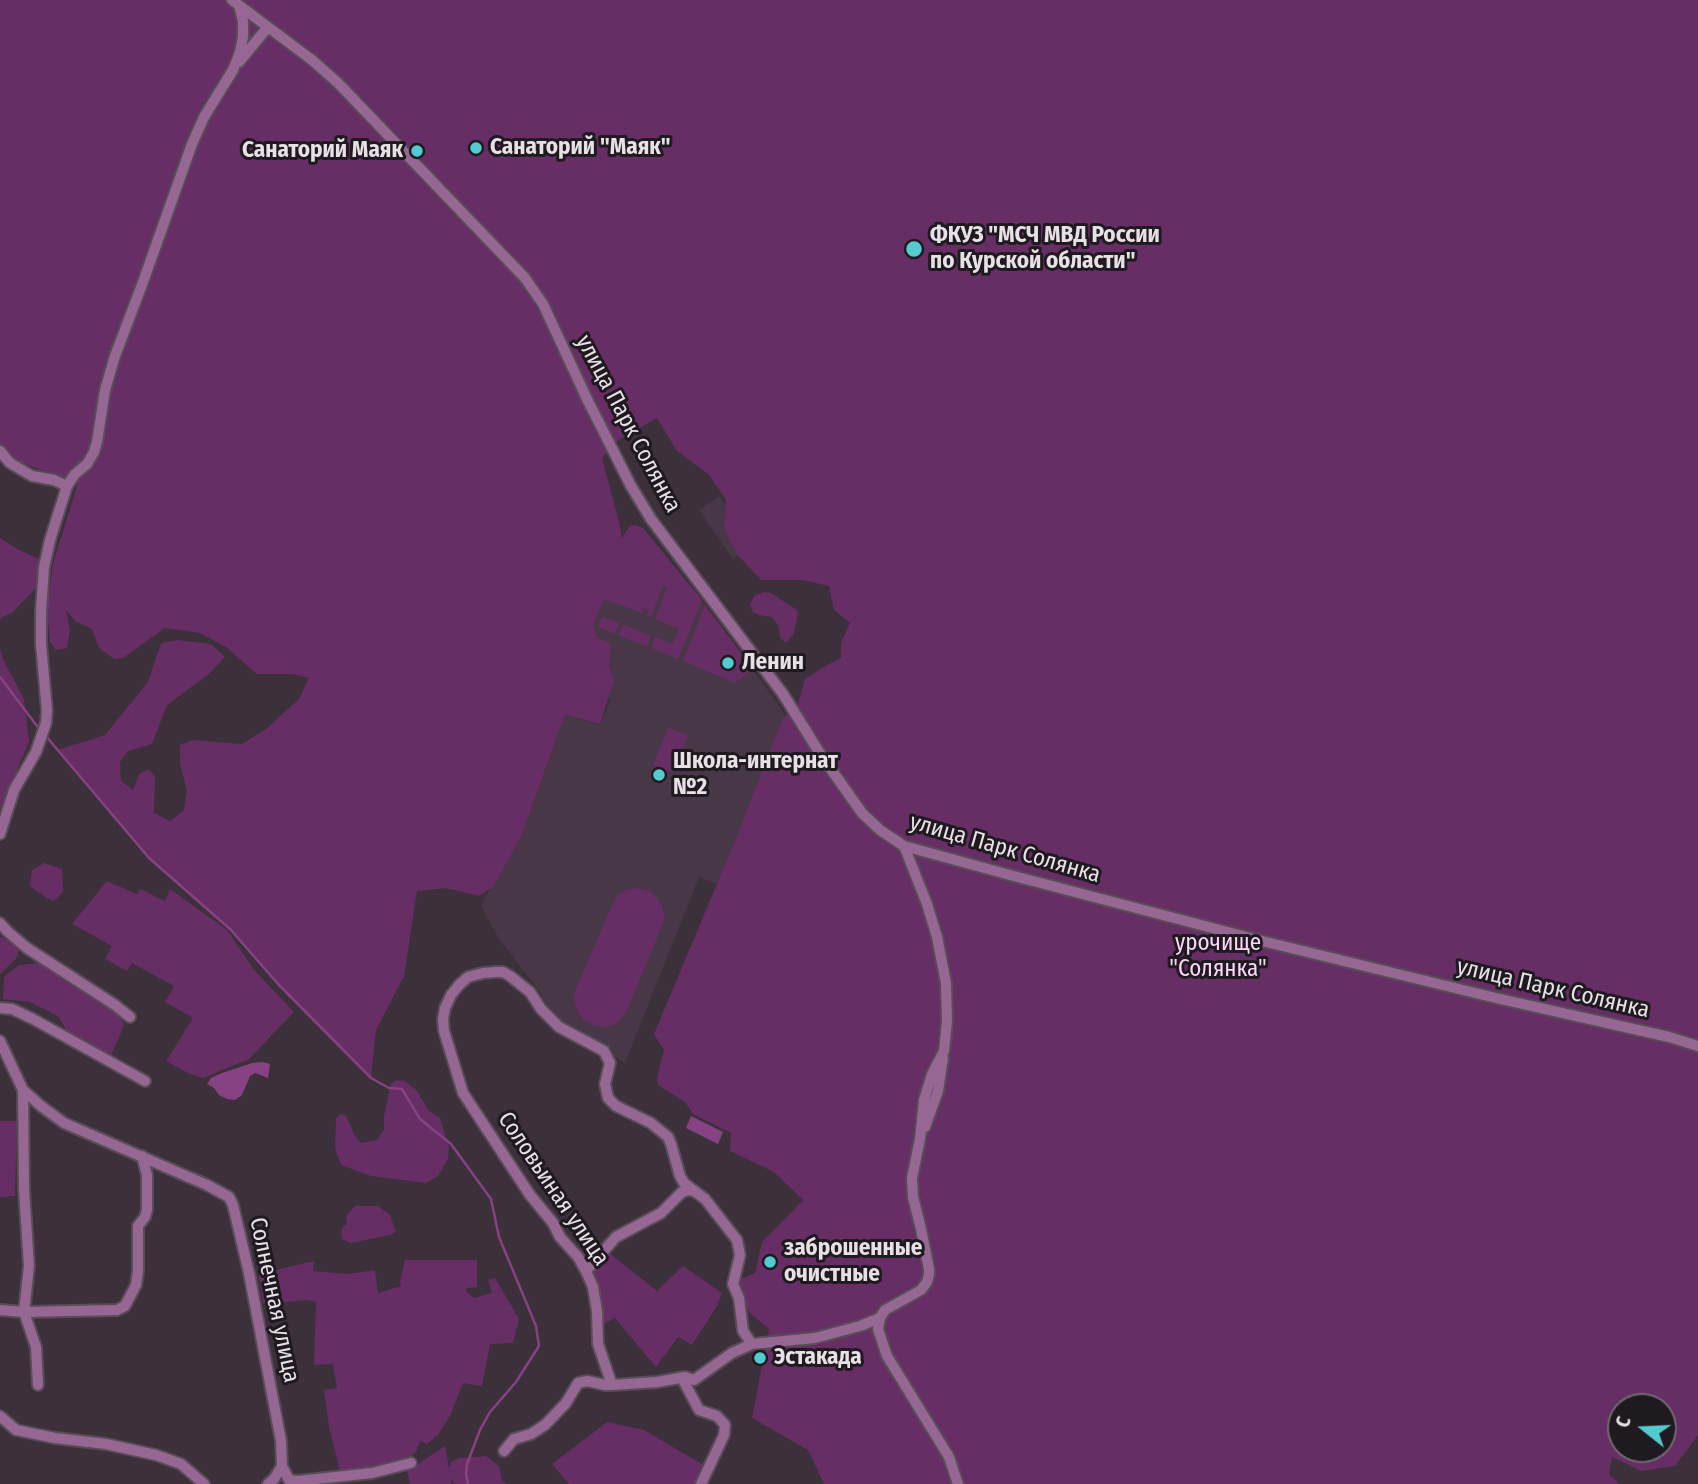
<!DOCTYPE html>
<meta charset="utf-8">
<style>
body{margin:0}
#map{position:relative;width:1698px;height:1484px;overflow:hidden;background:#3c303b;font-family:"Fira Sans Condensed",sans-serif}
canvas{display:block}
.north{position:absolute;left:1607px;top:1393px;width:70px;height:70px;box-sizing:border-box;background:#1f1a1f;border:2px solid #6f696f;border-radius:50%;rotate:288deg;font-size:19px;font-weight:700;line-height:28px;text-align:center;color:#e8e0e7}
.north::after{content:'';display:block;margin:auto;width:24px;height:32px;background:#52ccd0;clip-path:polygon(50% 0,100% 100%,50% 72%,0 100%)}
</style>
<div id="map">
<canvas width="1698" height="1484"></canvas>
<div class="north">С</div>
</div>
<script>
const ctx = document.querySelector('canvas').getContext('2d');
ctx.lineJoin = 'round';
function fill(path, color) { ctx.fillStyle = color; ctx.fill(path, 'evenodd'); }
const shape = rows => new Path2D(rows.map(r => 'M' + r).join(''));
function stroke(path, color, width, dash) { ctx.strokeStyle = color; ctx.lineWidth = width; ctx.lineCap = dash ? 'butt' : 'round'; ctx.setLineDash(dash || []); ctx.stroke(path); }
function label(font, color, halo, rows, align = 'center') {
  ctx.font = font + ' "Fira Sans Condensed",sans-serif'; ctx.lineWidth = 6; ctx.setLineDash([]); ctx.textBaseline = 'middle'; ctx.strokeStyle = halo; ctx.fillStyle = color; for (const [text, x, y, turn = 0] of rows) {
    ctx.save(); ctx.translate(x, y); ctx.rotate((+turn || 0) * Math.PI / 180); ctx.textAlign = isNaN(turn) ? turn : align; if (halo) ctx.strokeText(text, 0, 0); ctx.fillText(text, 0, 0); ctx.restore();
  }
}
fill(shape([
 [719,496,743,530,750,547,733,559,699,510],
 [635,525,643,528,703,602,778,704,794,732,725,887,699,877,625,1063,548,1011,541,994,498,937,481,906,528,818,565,715,600,725,611,700,575,676,584,623,629,526]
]), '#483746');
fill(shape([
 [0,0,1698,0,1698,1435,1675,1466,1641,1471,1612,1457,1609,1474,1619,1484,824,1484,808,1450,752,1418,769,1329,750,1313,734,1282,755,1273,762,1242,803,1200,774,1172,730,1151,731,1133,693,1114,685,1102,658,1085,657,1077,664,1050,654,1034,735,841,782,720,798,704,805,679,825,666,841,658,841,643,850,623,834,610,829,586,802,580,761,580,737,554,724,528,726,500,709,475,676,450,657,418,617,441,602,458,620,526,622,539,629,526,635,525,643,528,702,600,678,659,651,648,655,637,673,644,679,629,655,619,667,587,663,586,651,617,647,616,649,610,644,608,642,613,604,599,593,625,597,637,611,644,609,666,614,681,600,724,565,715,522,834,494,886,479,896,446,888,417,891,404,976,376,1030,371,1078,278,984,231,930,149,858,58,750,105,735,148,682,161,643,177,640,211,644,225,657,209,674,167,705,152,744,128,751,120,762,121,781,133,790,139,774,148,769,155,776,154,813,170,821,184,810,187,791,180,764,180,745,193,740,242,744,266,729,299,699,309,678,293,674,257,674,226,647,200,633,165,628,123,658,114,659,99,648,92,629,75,621,66,610,70,630,67,648,56,650,50,642,47,610,53,563,78,483,0,455],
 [1621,1407,1663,1407,1663,1449,1621,1449],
 [0,538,19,550,39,559,37,587,13,612,1,618,0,621],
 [765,592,771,593,797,610,798,613,794,633,788,641,785,642,780,638,778,625,772,617,759,615,753,612,750,605,755,595],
 [705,605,753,669,735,683,683,661],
 [602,616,619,623,615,634,598,627],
 [623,624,651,636,647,647,618,635],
 [0,649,3,659,24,699,29,742,0,810],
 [668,727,688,736,673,773,653,765],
 [44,863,62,869,63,892,54,901,45,897,30,886,32,870],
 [107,881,137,894,140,889,165,901,170,889,227,930,255,971,294,1012,249,1059,203,1078,188,1073,166,1061,193,1018,165,1002,174,986,132,963,127,971,105,959,112,946,72,924],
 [637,888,647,890,656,896,662,905,665,916,662,926,627,1010,621,1019,613,1025,602,1027,592,1025,583,1019,577,1010,574,999,576,989,612,905,617,896,626,890],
 [0,937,21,944,16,959,0,974],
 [40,963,115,1010,124,1024,119,1038,111,1055,67,1031,58,1016,30,1002,3,999,4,977,19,965],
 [396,1080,405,1081,417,1091,429,1111,440,1118,449,1147,448,1159,438,1176,426,1183,371,1176,341,1165,335,1149,336,1119,340,1114,346,1116,355,1136,361,1143,377,1140,384,1130,384,1116,391,1084],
 [0,1121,17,1121,15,1196,0,1197],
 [355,1206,378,1206,390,1215,396,1232,390,1235,351,1243,342,1239,341,1232,343,1227,347,1224,346,1216],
 [608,1252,657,1291,683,1266,722,1293,717,1306,692,1345,678,1337,656,1367,615,1318,602,1325,602,1300,593,1270],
 [405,1260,477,1260,477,1287,467,1288,466,1291,474,1298,492,1293,488,1280,495,1278,519,1319,513,1343,490,1344,482,1386,463,1383,450,1416,438,1435,427,1444,420,1441,416,1452,405,1462,340,1471,329,1427,324,1390,337,1388,333,1364,314,1365,316,1302,307,1300,263,1304,259,1274,314,1261,313,1271,348,1274,375,1270,378,1293,401,1286,400,1281],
 [607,1422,644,1430,705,1466,697,1484,569,1484,552,1464],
 [445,1446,449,1468,451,1462,460,1458,486,1456,499,1466,502,1481,507,1484,455,1484,451,1479,451,1484,410,1484,407,1471]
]), '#672d65');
fill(shape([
 [263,1062,270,1064,268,1078,255,1073,250,1076,242,1095,235,1100,227,1099,219,1095,214,1088,207,1084,211,1078,222,1073,252,1063],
 [691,1116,723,1132,718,1144,686,1128]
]), '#874284');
stroke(shape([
 [0,677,40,730],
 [45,735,149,858,231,930,278,984,371,1078,389,1088,402,1089,420,1119,451,1144,491,1199,499,1237,536,1326,539,1346,516,1382,490,1412,480,1430,467,1464,466,1474,468,1484]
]), '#874284', 2.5);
const minor = shape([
 [232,0,312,60,338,83,525,278,543,304,587,399,631,486,651,519,783,694,821,755,862,813,880,830,904,846,1010,875,1262,941,1496,998,1669,1037,1698,1046],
 [239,62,268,27],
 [0,451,10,463,32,476,54,480,67,486],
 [0,834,14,790,36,752,46,723,47,711,41,644,41,611,44,567,50,540,67,486,75,474,87,464,94,452,97,442,105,390,115,356,143,282,192,144,204,117,233,70,240,52,243,37,243,21,239,5],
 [904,846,927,904,937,937,946,983,947,1021,944,1051,932,1074,924,1100,920,1139,912,1178,913,1197,921,1229,929,1269,929,1275,927,1282,921,1290,885,1310,880,1318,878,1329,887,1356,949,1457,958,1484],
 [0,923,7,931,27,948,115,1005,130,1017],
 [0,1008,12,1009,33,1019,145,1081],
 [0,1041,23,1090,41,1106,64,1123,207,1185,229,1197,233,1205,249,1273,281,1441,282,1466,274,1479,268,1484],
 [23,1090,24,1190,29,1266,24,1312,36,1347,38,1385],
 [925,1127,938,1091,943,1058],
 [586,1271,616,1237,661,1213,682,1192,689,1190,695,1191],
 [0,1310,24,1312,117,1310,125,1306,136,1285,138,1271,138,1226,145,1217,147,1210,147,1175,142,1156],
 [682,1378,699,1410,717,1416,725,1425,724,1435,701,1484],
 [612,1385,657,1382,685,1377,694,1380,732,1353,752,1344,815,1338,860,1326,880,1318],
 [0,1416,16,1430,55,1438,106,1444,156,1455,181,1464,204,1484],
 [504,1451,514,1439,531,1434,545,1425,566,1403,578,1383,587,1381,605,1385,612,1385,598,1344,597,1311,593,1287,586,1271,578,1257,560,1237,553,1223,530,1195,463,1093,444,1031,443,1019,445,1008,451,995,459,985,468,977,483,973,495,972,503,972,510,976,530,992,541,1009,559,1027,604,1051,610,1063,605,1084,608,1098,616,1106,651,1123,668,1137,671,1144,680,1176,684,1183,705,1199,737,1240,740,1255,733,1284,739,1298,743,1331,752,1344],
 [282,1466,289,1480,298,1481,372,1473,411,1463]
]);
stroke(minor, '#584c57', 14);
stroke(minor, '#956792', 10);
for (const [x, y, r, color] of [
 [476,148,7,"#52ccd0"],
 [417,151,7,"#52ccd0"],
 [914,249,9,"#52ccd0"],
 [728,663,7,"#52ccd0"],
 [659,775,7,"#52ccd0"],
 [770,1262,7,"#52ccd0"],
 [760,1358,7,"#52ccd0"]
]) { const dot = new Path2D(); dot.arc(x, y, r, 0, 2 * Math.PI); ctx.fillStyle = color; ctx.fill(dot); stroke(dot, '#1f1a1f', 2.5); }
label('bold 23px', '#e8e0e7', '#1f1a1f', [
 ["Санаторий \"Маяк\"",490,148],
 ["Санаторий Маяк",403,151,"right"],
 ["ФКУЗ \"МСЧ МВД России",930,236],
 ["по Курской области\"",930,262],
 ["Ленин",742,663],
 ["Школа-интернат",673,762],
 ["№2",673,788],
 ["заброшенные",784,1249],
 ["очистные",784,1275],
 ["Эстакада",774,1358]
], 'left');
label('23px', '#e8e0e7', '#1f1a1f', [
 ["улица Парк Солянка",628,424,62],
 ["улица Парк Солянка",1005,849,16],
 ["улица Парк Солянка",1553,989,13],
 ["Соловьиная улица",553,1189,56],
 ["Солнечная улица",274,1300,78]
]);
label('23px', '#fcd5f8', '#1f1a1f', [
 ["урочище",1218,944],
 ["\"Солянка\"",1218,970]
]);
</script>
